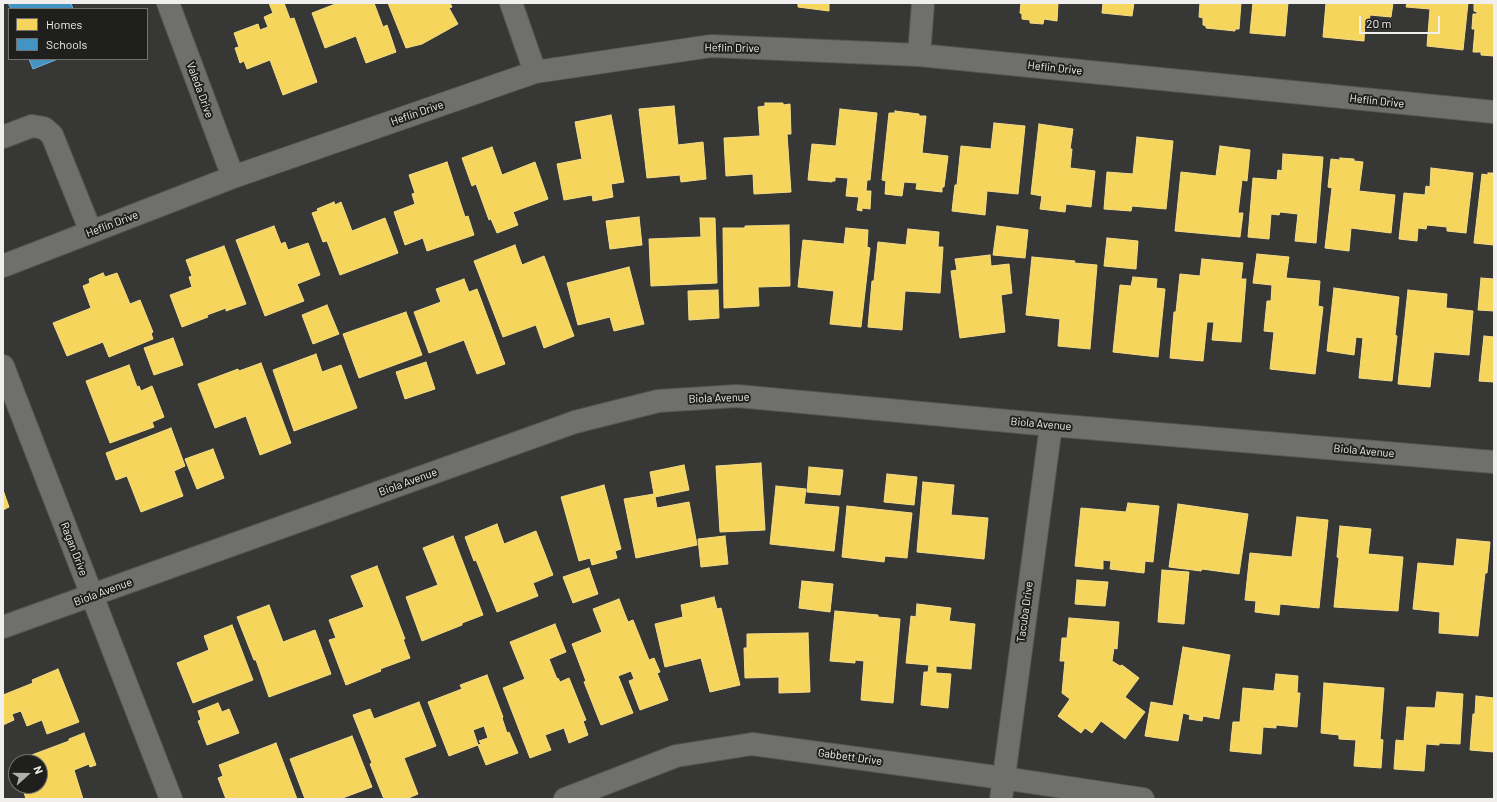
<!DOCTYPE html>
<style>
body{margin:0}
#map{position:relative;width:1497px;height:802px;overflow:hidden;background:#373736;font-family:Barlow,sans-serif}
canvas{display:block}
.frame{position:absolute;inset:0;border:4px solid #f0efed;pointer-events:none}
.legend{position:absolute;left:8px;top:8px;width:140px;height:52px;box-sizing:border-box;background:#1f1f1e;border:1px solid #737271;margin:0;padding:5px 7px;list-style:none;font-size:12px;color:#f0efed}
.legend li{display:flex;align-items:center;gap:8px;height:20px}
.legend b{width:20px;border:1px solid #737271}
.north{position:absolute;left:8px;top:754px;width:40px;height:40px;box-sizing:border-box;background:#1f1f1e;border:1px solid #737271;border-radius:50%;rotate:69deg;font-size:11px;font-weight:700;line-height:16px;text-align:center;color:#f0efed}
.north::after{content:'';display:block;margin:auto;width:14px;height:18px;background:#afafad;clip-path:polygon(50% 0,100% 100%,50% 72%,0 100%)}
.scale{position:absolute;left:1359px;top:16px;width:81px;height:18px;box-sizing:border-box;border:2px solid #f0efed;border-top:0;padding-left:5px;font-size:12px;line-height:14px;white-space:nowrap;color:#f0efed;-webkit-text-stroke:3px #1f1f1e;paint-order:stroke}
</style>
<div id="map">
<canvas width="1497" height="802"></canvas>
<div class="frame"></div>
<ul class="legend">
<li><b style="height:11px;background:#f6d55c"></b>Homes</li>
<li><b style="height:11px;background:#4393c3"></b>Schools</li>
</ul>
<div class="north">N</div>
<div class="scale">20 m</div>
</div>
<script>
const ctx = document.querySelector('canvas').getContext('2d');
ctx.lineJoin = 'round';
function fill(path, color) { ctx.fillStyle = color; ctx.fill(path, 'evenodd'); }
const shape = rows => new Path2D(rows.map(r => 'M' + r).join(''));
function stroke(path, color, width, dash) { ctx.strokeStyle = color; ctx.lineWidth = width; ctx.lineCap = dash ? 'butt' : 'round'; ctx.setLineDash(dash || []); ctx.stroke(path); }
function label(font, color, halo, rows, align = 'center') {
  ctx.font = font + ' Barlow,sans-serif'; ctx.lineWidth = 4; ctx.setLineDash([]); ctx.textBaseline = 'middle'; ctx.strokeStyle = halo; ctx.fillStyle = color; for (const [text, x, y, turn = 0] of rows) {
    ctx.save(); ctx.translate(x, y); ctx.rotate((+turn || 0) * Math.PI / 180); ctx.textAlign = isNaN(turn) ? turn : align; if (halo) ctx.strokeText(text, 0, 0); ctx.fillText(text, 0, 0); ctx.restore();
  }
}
const homes = shape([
 [269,3,284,3,290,19,294,18,317,82,283,95,270,60,247,69,244,61,240,63,235,48,239,47,234,33,258,24,260,30,268,27,264,17,273,13,269,3],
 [338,3,374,3,383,27,387,25,396,52,366,63,356,36,325,48,312,13,338,3],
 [388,3,450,3,452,7,449,8,458,24,422,44,406,48,388,3],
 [798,3,829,3,829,11,798,7,798,3],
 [1021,3,1058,3,1057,21,1044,19,1043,24,1030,23,1030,20,1022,19,1022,14,1020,13,1021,3],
 [1103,3,1134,3,1132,16,1102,13,1103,3],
 [1200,3,1241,3,1239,29,1235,29,1235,31,1206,28,1206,26,1203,25,1203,18,1199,17,1200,3],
 [1253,3,1288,3,1285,36,1250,33,1253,3],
 [1326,3,1393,3,1391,17,1370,15,1369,23,1365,23,1364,41,1323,37,1326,3],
 [1407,3,1468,3,1463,50,1427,46,1430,9,1406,7,1407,3],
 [1474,3,1494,3,1494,56,1481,55,1481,52,1473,52,1475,29,1472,29,1473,14,1477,14,1477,12,1474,11,1474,3],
 [765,103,783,103,783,105,790,104,791,134,787,134,791,192,754,194,753,174,726,176,724,138,760,136,758,107,765,106,765,103],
 [674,106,678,145,703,142,706,179,681,182,680,175,647,178,639,109,674,106],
 [840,109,877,113,870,180,867,180,866,191,871,191,870,209,862,208,862,211,857,210,859,197,846,196,848,178,835,177,835,181,832,181,832,182,808,180,812,144,836,146,840,109],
 [895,111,919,114,919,116,926,116,922,153,948,156,944,187,942,187,942,192,916,189,917,183,904,182,902,196,885,194,886,181,882,180,889,113,895,113,895,111],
 [611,115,624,182,611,184,613,197,593,201,592,195,564,200,557,164,582,159,575,122,611,115],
 [994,123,1025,126,1018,194,987,191,985,215,952,211,955,185,957,185,961,146,991,149,994,123],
 [1039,124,1073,129,1070,149,1072,149,1070,168,1095,171,1091,207,1066,204,1065,212,1040,209,1042,196,1031,194,1039,124],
 [1137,137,1173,141,1166,209,1132,206,1131,211,1104,209,1107,172,1133,174,1137,137],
 [1220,146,1250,150,1247,181,1242,180,1238,213,1243,213,1240,237,1175,231,1181,172,1216,176,1220,146],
 [492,147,502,175,535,162,548,199,513,212,518,225,497,233,491,219,489,220,476,184,472,186,462,158,492,147],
 [1283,154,1323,157,1316,243,1295,241,1298,214,1280,212,1279,215,1271,214,1269,239,1248,237,1253,178,1277,180,1278,170,1282,171,1283,154],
 [1340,158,1354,159,1354,161,1363,162,1359,191,1395,195,1391,233,1351,228,1349,251,1325,248,1332,188,1328,187,1331,159,1340,160,1340,158],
 [447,162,465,217,468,216,474,235,427,251,423,238,405,245,394,212,415,204,412,194,415,193,409,175,447,162],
 [1431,168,1473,173,1466,233,1447,231,1447,227,1427,225,1426,229,1418,228,1417,241,1399,239,1404,193,1425,195,1426,186,1430,187,1431,168],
 [1488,173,1494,173,1494,245,1474,243,1482,174,1488,175,1488,173],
 [334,202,335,205,341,202,352,231,385,218,398,253,340,275,327,241,323,242,312,213,318,211,317,209,334,202],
 [639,217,642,245,610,249,606,221,639,217],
 [700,218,715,218,717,283,651,286,649,239,701,237,700,218],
 [789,225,790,286,758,287,759,306,724,308,723,228,745,228,745,226,789,225],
 [274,226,281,244,285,242,288,250,308,243,320,275,297,284,304,301,265,316,236,240,274,226],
 [997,226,1028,230,1025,258,993,255,997,226],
 [846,228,868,230,867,247,870,248,861,327,830,324,834,291,798,287,803,240,844,244,846,228],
 [908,229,939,232,938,247,943,247,940,293,905,291,902,330,868,327,872,281,874,281,878,242,906,245,908,229],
 [1107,238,1138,241,1136,269,1104,266,1107,238],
 [515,245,522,265,544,256,574,336,544,348,536,325,503,337,474,261,515,245],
 [224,246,246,304,226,311,226,308,207,315,208,317,182,327,170,295,192,287,189,277,192,276,186,260,224,246],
 [1257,254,1289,257,1286,278,1320,281,1318,306,1323,307,1315,374,1270,369,1274,332,1264,331,1267,301,1271,301,1272,285,1253,283,1257,254],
 [990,255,991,266,1009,264,1012,293,1001,295,1005,332,960,338,951,271,957,270,955,259,990,255],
 [1032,257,1075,261,1074,263,1097,265,1090,349,1058,346,1060,319,1026,315,1032,257],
 [1202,259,1243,263,1241,279,1246,279,1241,342,1212,340,1214,322,1207,322,1203,361,1170,358,1174,312,1176,312,1180,274,1200,276,1202,259],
 [629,267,644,324,614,331,610,317,578,325,567,283,629,267],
 [103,273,105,277,117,273,130,304,140,300,153,332,151,333,153,339,109,357,103,342,67,356,53,323,91,308,83,286,90,283,89,279,103,273],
 [1133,277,1157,279,1156,288,1165,289,1158,357,1113,352,1120,285,1131,286,1133,277],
 [1481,278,1494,279,1494,311,1478,310,1481,278],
 [464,279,469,292,477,289,505,364,477,374,464,340,429,353,414,312,441,302,436,289,464,279],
 [1334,288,1399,297,1395,335,1397,336,1392,381,1359,378,1363,338,1356,337,1354,355,1327,351,1334,288],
 [718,290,719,318,689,320,688,291,718,290],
 [1408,290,1447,294,1446,308,1473,311,1469,355,1434,352,1430,387,1398,384,1408,290],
 [327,305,339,334,313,344,302,315,327,305],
 [406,312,422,355,359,378,343,334,406,312],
 [1484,336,1494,337,1494,382,1479,381,1484,336],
 [173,338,183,365,154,375,144,348,173,338],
 [316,354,322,372,341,365,357,408,294,431,273,370,316,354],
 [426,362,435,389,405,399,396,372,426,362],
 [261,363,291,443,260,455,246,416,215,428,198,384,238,369,239,371,261,363],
 [129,365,137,387,139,386,141,391,152,386,164,417,152,422,154,427,110,443,86,381,129,365],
 [171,428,185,466,174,471,183,496,141,512,127,476,116,480,106,453,171,428],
 [213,449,224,478,197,489,185,459,213,449],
 [761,463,765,530,720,532,716,466,761,463],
 [684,465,689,490,655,497,657,508,689,502,697,545,636,558,624,499,654,494,650,472,684,465],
 [809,467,843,470,840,495,807,492,809,467],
 [887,474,917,477,914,505,884,502,887,474],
 [923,482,954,485,951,515,988,518,984,559,917,552,923,482],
 [604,485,621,549,615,551,617,558,592,565,590,558,579,561,561,497,604,485],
 [776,486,806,489,804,504,839,507,834,551,770,544,776,486],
 [3,490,9,507,3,510,3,490],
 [1128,503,1159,506,1153,562,1145,561,1144,573,1110,569,1111,561,1103,560,1103,569,1075,566,1081,508,1126,512,1128,503],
 [1178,504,1248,514,1239,574,1202,569,1201,571,1169,567,1178,504],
 [847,506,912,513,907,558,885,556,884,562,842,557,847,506],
 [1297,517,1328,520,1319,608,1280,604,1279,615,1255,612,1256,601,1245,600,1250,553,1292,557,1297,517],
 [497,524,504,544,536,531,553,575,533,583,538,596,497,612,476,560,474,561,465,537,497,524],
 [1340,526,1371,529,1368,554,1403,557,1398,611,1334,607,1339,558,1337,557,1340,526],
 [453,536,483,615,462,623,462,625,422,641,406,597,438,585,423,548,453,536],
 [725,536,728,564,701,567,698,539,725,536],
 [1457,539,1490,542,1487,573,1485,573,1478,636,1439,633,1440,612,1413,609,1418,563,1454,566,1457,539],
 [377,566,405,639,403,639,410,658,380,669,381,671,346,685,329,640,336,638,329,620,364,607,351,576,377,566],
 [589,568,598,594,573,603,563,577,589,568],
 [1162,570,1189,572,1184,624,1158,622,1162,570],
 [1077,580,1108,582,1105,606,1075,604,1077,580],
 [802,581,833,584,830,612,799,608,802,581],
 [714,597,717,609,721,608,740,685,710,692,701,658,665,667,655,624,683,617,681,605,714,597],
 [619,599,628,622,633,620,649,660,654,658,660,672,657,673,668,700,640,710,629,681,634,679,631,671,618,676,633,713,601,725,584,682,586,681,572,644,602,632,593,609,619,599],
 [917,604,951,608,949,621,975,624,971,669,936,666,936,673,951,674,948,708,921,705,924,672,928,672,929,665,906,663,911,616,916,617,917,604],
 [269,605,283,642,315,630,331,674,269,697,256,660,254,660,237,617,269,605],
 [835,611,878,615,878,617,900,619,893,703,861,700,864,661,855,660,855,663,830,661,835,611],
 [1069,618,1119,622,1117,649,1114,648,1112,661,1120,666,1122,665,1139,678,1125,697,1145,712,1125,739,1101,721,1092,733,1085,728,1081,733,1058,716,1070,699,1062,693,1065,661,1060,661,1062,638,1067,638,1069,618],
 [555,624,566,652,549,659,557,679,558,678,560,682,569,678,586,720,583,721,588,735,569,743,564,728,545,735,551,750,530,758,503,688,525,679,510,642,555,624],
 [232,625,253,680,193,703,177,663,209,650,204,636,232,625],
 [808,633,810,692,779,693,779,677,745,678,744,648,747,648,747,634,808,633],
 [1183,647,1230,655,1219,719,1203,716,1202,721,1189,719,1190,715,1183,713,1178,741,1145,736,1151,702,1173,706,1183,647],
 [58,669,79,722,47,734,42,720,27,726,21,711,12,714,14,720,3,725,3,695,33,683,32,680,58,669],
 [1276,674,1298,676,1297,693,1300,693,1297,727,1276,725,1276,728,1263,727,1261,754,1230,751,1233,722,1240,722,1243,688,1274,691,1276,674],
 [487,675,503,717,502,718,507,733,509,732,518,753,486,765,478,745,449,756,428,702,462,689,460,685,487,675],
 [484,726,488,738,479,741,481,744,478,745,473,730,484,726],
 [1324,683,1384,688,1380,739,1383,740,1381,768,1354,766,1356,740,1339,739,1339,735,1321,733,1324,683],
 [1437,692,1463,694,1460,744,1439,743,1439,745,1426,744,1424,771,1394,769,1396,740,1404,741,1407,707,1435,708,1437,692],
 [1476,696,1494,698,1494,752,1470,750,1473,714,1475,714,1476,696],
 [419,702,436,746,404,758,418,794,406,799,384,799,370,764,372,763,353,715,370,709,374,719,419,702],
 [218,703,222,712,229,709,239,733,207,745,198,721,201,720,198,711,218,703],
 [84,733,96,765,90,767,89,764,74,770,83,799,26,799,22,786,40,786,40,762,16,762,16,771,13,762,69,741,69,739,84,733],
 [352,736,372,787,340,799,305,799,290,759,352,736],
 [276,743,297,799,226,799,218,778,223,776,219,765,276,743]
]);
fill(homes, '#f6d55c');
stroke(homes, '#f4dd88', 1);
const schools = shape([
 [8,3,71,3,73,9,11,9,8,3],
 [29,59,58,59,33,69,29,59]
]);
fill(schools, '#4393c3');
stroke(schools, '#77afd0', 1);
const minor = shape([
 [168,3,233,177],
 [511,3,535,72],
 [919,55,923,3],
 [3,137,32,126,44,128,52,135,91,232],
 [3,266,233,177,535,72,711,46,919,55,1494,112],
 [3,366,171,799],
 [3,627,575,422,658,401,737,396,1051,425,1494,462],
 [565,799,676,756,752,744,1003,778,1143,799],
 [1001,799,1051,425]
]);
stroke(minor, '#555553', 24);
stroke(minor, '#6f6f6e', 22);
label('11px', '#f0efed', '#1f1f1e', [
 ["Heflin Drive",732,48,1],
 ["Heflin Drive",1055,68,6],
 ["Valeda Drive",200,90,70],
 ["Heflin Drive",1377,101,6],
 ["Heflin Drive",417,113,-19],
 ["Heflin Drive",112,224,-21],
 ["Biola Avenue",719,398,-2],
 ["Biola Avenue",1041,424,5],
 ["Biola Avenue",1364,451,5],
 ["Biola Avenue",408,482,-20],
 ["Ragan Drive",74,549,69],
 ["Biola Avenue",103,592,-20],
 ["Tacuba Drive",1025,612,-82],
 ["Gabbett Drive",850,757,8]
]);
</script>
